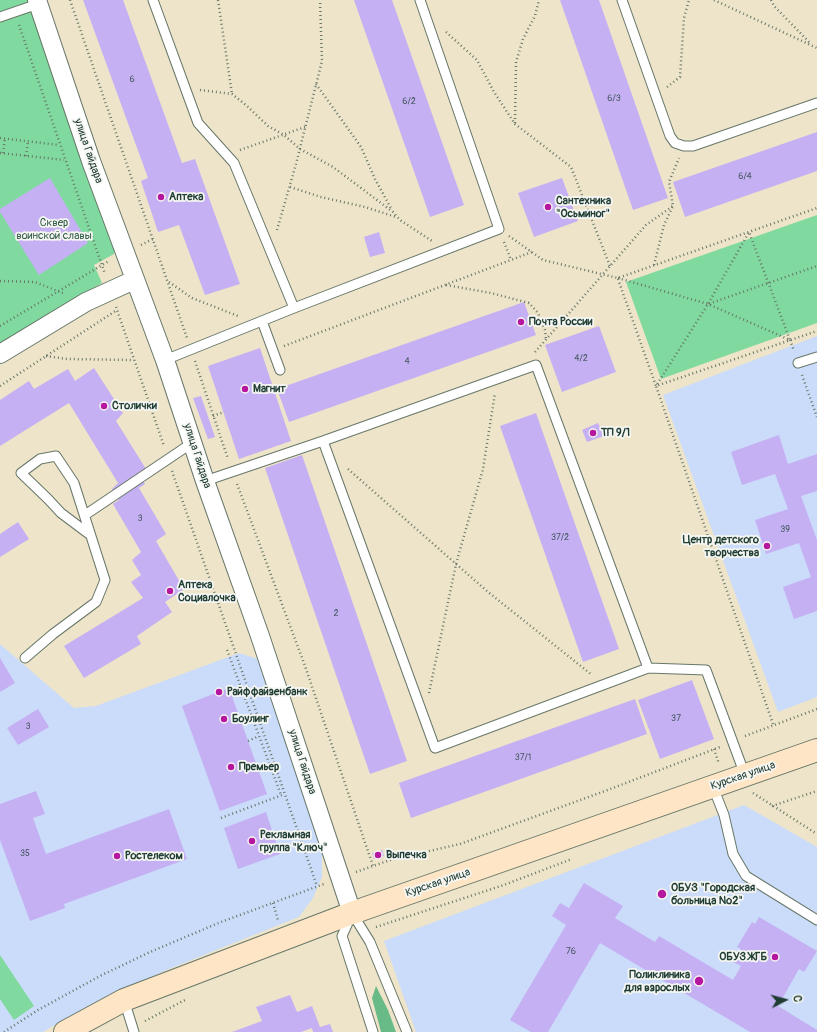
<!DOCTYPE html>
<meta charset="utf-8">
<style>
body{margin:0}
#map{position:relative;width:817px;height:1032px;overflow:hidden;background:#eee4ca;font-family:Pangolin,sans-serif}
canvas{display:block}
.north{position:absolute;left:765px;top:980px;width:40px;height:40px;-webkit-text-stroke:3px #f6f6f2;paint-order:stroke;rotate:84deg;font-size:11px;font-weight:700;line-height:16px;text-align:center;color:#1f3d34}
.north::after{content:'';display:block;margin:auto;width:14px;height:18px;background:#1f3d34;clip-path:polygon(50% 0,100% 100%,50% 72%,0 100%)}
</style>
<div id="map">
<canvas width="817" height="1032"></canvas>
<div class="north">С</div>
</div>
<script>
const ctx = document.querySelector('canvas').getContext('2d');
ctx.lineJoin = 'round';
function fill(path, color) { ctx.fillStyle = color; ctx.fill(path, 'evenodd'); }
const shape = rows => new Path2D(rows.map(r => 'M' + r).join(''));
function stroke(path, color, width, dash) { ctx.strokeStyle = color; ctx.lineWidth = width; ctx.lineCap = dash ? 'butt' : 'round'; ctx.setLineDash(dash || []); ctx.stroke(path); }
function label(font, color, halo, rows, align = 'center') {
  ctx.font = font + ' Pangolin,sans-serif'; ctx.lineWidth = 3.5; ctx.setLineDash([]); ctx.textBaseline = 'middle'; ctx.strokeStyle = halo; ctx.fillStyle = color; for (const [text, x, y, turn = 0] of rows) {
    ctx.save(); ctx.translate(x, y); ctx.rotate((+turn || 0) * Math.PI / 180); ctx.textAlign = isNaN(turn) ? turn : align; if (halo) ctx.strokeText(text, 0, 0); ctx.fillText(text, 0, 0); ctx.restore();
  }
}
fill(shape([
 [817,336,817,697,778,712,663,395],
 [0,644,74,708,96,706,239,653,258,659,322,853,322,877,313,898,299,917,164,971,69,1017,43,1032,0,1032],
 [744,805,817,847,817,1032,416,1032,384,941]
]), '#cadcf9');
fill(shape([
 [0,0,29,0,115,244,114,254,94,265,102,283,0,344],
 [817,215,817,323,661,379,626,282],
 [0,955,34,1006,14,1020,0,999]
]), '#80da9f');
fill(shape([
 [376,986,388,1010,396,1032,381,1032,372,998]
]), '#68ba86');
fill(shape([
 [83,0,123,0,182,163,195,159,240,284,205,295,179,225,158,232,141,181,148,178],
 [354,0,392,0,464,205,430,217],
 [560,0,599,0,668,198,633,210],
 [817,132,817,171,685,217,673,182],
 [50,178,88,243,39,275,0,212,0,209],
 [562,178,578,221,534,237,518,193],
 [379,232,385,253,370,257,364,237],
 [524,302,536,335,289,422,277,389],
 [599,326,616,372,562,392,545,345],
 [260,348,291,441,239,459,208,366],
 [94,368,123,413,116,421,146,469,139,474,145,484,139,488,166,534,156,541,184,589,165,602,172,612,137,636,141,644,84,678,64,646,143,598,131,582,141,575,132,560,141,552,113,504,119,500,112,489,118,483,69,403,0,446,0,400,29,381,34,389,68,369,75,381],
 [201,396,215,437,208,439,193,398],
 [536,413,619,649,583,662,500,426],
 [598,423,604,436,587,442,582,430],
 [779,435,788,464,817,454,817,491,801,496,817,540,817,611,794,619,783,587,811,577,799,543,766,554,755,520,788,509,775,474,742,485,731,452],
 [302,455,407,761,370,774,265,468],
 [18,522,29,539,0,557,0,534],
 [0,658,15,683,0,692],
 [692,680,714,739,660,759,638,700],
 [229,688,267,794,220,811,182,706],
 [635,699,647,734,411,818,399,783],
 [38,709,49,727,18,745,7,728],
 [36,791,45,814,33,818,46,854,169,809,187,859,64,904,65,908,30,921,0,840,0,804],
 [266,812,280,854,238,869,224,828],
 [382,850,384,856,374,859,372,853],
 [584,883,623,906,615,918,655,942,659,936,733,980,741,966,733,962,741,949,737,947,752,922,755,924,759,917,817,951,804,972,799,969,778,1006,817,1030,817,1032,750,1032,600,943,548,1032,531,1032,510,1020,566,925,552,916,560,903,569,908],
 [290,995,297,1012,312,1006,320,1027,330,1024,333,1032,313,1032,312,1028,301,1032,232,1032,262,1021,256,1007]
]), '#c5b0f3');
const service = shape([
 [153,0,198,123,234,163,294,308],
 [622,0,670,136,675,143,684,146,693,146,817,103],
 [0,17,38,4],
 [262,321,280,370],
 [165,360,294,308,499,229,420,0],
 [798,363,817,357],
 [323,441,536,365,648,668],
 [205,481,323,441,435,748,648,668,706,670,745,775],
 [85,515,192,443],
 [25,658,53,634,96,602,105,580,74,483,56,456,40,459,21,473,48,499,61,513,89,534],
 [713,787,724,815,733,854,746,876,817,920],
 [352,913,370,942,407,1032],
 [351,916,342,936,373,1032],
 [124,1000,134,1032]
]);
const minor = shape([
 [37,0,91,161,165,360,205,481,260,636,352,913],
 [0,354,86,302,134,280]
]);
const secondary = shape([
 [65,1032,124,1000,352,913,817,750]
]);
stroke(service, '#677768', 11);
stroke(minor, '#677768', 20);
stroke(secondary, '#677768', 24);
stroke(shape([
 [70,0,187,338],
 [218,0,232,94],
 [714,0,817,48],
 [771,0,774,6,811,44],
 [19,25,105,274],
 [446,32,477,60,494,92,515,124,571,167,610,266],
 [316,84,361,147,375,179,392,210],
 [667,87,680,77,684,18,689,0],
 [200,90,232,94,247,106,268,126,284,135,300,149,333,167,393,212,400,220,432,241],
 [515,123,516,62,523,39,535,16,539,0],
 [0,138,59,145],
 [240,150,305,127],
 [0,153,64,160],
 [3,153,5,138],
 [26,156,28,141],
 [290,187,321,197,365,207,396,217],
 [277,230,296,164,322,61,320,0],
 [509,236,543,260,618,278,817,208],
 [504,242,511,260],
 [141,245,153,239],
 [654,265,664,225,673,206,669,182,679,158],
 [618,278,708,304,790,340,749,232,708,304],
 [618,279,656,386,817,331],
 [0,281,35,282,65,294],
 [169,282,192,298,238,316],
 [446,285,491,293,529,303,538,313,545,330,546,340],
 [116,307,164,446],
 [0,326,109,261],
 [790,340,794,351],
 [284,346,532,252],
 [535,352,646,225,673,206],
 [46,356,67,359,134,360],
 [195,361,228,459],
 [802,375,817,417],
 [0,386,117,310],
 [213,416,224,412],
 [348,469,488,592,592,675],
 [172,471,317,886],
 [237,484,304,663,373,866],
 [227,650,281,795],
 [429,693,456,564,483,469,495,393],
 [773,724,656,386,708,304,817,266],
 [745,736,817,709],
 [248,741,259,736],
 [714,749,719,764],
 [753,793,817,834],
 [772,806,817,791],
 [221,818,282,795],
 [356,872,390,860,460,844,605,791,720,747],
 [273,903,278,920],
 [376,927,501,886,572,859],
 [145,1021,185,1000],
 [4,1032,38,1010,100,976,150,952,221,922,324,884]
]), '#677768', 2.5, [1, 3]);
stroke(service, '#fff', 9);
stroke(minor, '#fff', 18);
stroke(secondary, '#fde5c5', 22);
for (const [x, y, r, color] of [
 [161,197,4,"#b5179e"],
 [548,207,4,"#b5179e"],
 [521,322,4,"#b5179e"],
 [245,389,4,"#b5179e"],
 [104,406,4,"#b5179e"],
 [593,433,4,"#b5179e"],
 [767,546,4,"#b5179e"],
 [170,591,4,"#b5179e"],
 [219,692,4,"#b5179e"],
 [224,719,4,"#b5179e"],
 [231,767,4,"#b5179e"],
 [252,841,4,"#b5179e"],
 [378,855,4,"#b5179e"],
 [117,856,4,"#b5179e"],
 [662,894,5,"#b5179e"],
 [775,957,4,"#b5179e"],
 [699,981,5,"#b5179e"]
]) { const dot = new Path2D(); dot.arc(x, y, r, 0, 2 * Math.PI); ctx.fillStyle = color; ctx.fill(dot); stroke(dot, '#f6f6f2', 1.5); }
label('9px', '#485a64', null, [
 ["6",132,80],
 ["6/3",614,99],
 ["6/2",409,102],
 ["6/4",745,177],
 ["4/2",581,359],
 ["4",407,362],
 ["3",140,519],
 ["39",785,530],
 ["37/2",560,538],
 ["2",336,614],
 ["37",676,719],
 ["3",28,727],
 ["37/1",523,758],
 ["35",25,854],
 ["76",571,952]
]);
label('11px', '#1f3d34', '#f6f6f2', [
 ["улица Гайдара",88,151,71],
 ["улица Гайдара",197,456,72],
 ["улица Гайдара",302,762,72],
 ["Курская улица",743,776,-19],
 ["Курская улица",438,883,-19]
]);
label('bold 11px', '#1f3d34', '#f6f6f2', [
 ["Аптека",169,197],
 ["Сантехника",556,201],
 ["\"Осьминог\"",556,214],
 ["Почта России",529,322],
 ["Магнит",253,389],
 ["Столички",112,406],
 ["ТП 9/1",601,433],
 ["Центр детского",759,540,"right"],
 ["творчества",759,553,"right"],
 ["Аптека",178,585],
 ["Социалочка",178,598],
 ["Райффайзенбанк",227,692],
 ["Боулинг",232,719],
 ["Премьер",239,767],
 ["Рекламная",260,835],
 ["группа \"Ключ\"",260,848],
 ["Выпечка",386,855],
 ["Ростелеком",125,856],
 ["ОБУЗ \"Городская",671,888],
 ["больница №2\"",671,901],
 ["ОБУЗ ЖГБ",767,957,"right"],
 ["Поликлиника",690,975,"right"],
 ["для взрослых",690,988,"right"]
], 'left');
label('11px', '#325c49', '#f6f6f2', [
 ["Сквер",54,223],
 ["воинской славы",54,236]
]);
</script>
